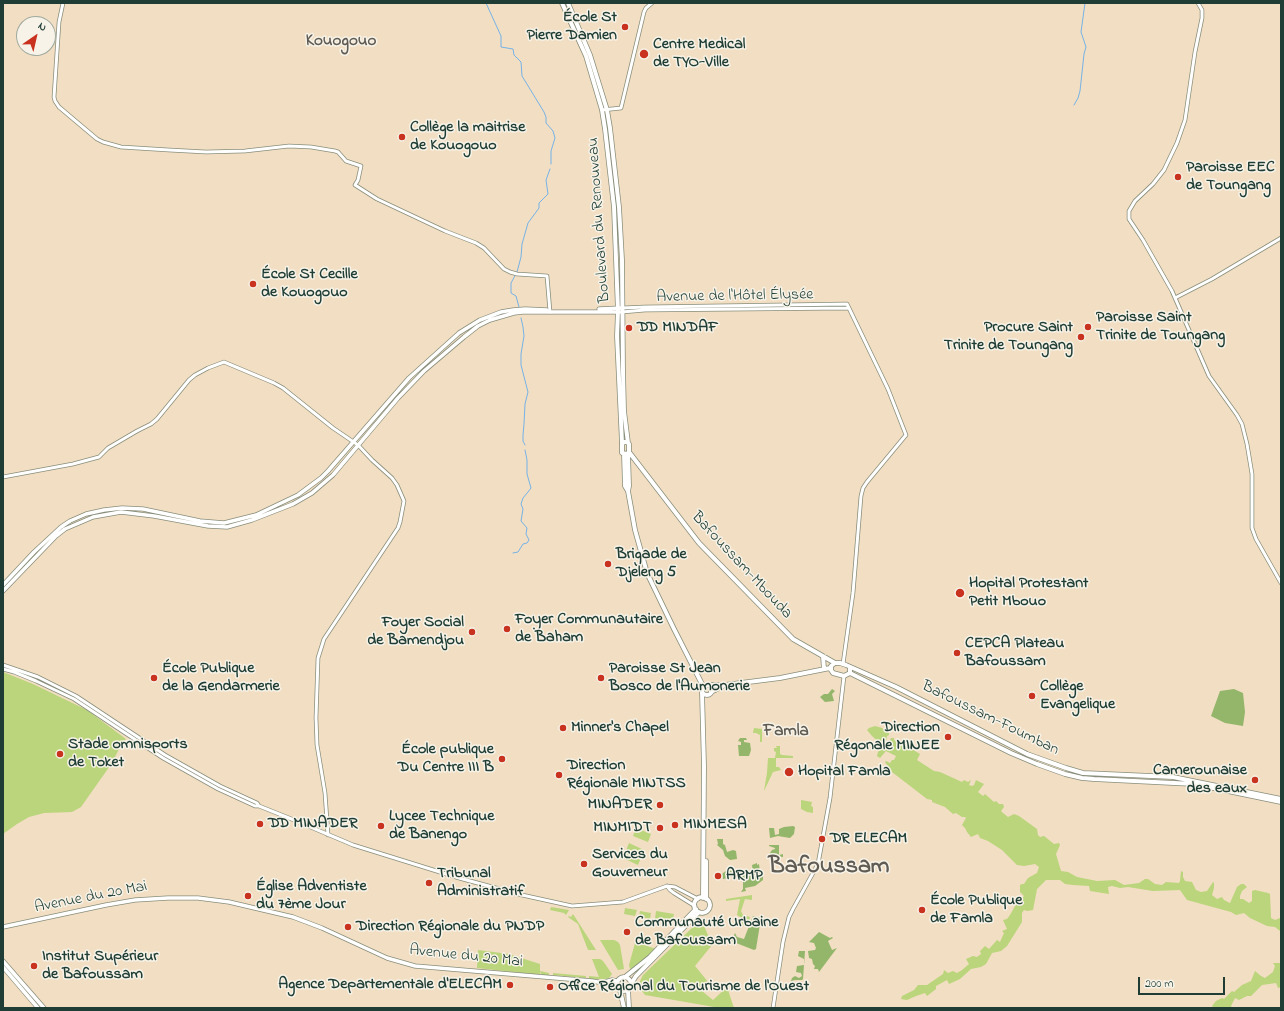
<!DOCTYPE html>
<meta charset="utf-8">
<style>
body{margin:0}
#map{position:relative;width:1284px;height:1011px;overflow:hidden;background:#f2dec2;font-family:"Indie Flower",sans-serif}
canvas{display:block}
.frame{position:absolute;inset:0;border:4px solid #1f3d34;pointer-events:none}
.north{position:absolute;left:16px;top:16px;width:40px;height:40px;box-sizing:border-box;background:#f7f3e8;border:1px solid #a1aaa0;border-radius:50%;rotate:34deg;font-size:11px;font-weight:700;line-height:16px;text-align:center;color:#1f3d34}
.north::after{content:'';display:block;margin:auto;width:14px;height:18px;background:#c8321e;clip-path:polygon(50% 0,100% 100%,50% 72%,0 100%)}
.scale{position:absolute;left:1138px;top:977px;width:87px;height:18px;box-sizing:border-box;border:2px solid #1f3d34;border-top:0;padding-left:5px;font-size:12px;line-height:14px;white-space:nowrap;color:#1f3d34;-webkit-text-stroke:3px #f7f3e8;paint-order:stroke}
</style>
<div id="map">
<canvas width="1284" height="1011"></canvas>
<div class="frame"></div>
<div class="north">N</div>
<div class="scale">200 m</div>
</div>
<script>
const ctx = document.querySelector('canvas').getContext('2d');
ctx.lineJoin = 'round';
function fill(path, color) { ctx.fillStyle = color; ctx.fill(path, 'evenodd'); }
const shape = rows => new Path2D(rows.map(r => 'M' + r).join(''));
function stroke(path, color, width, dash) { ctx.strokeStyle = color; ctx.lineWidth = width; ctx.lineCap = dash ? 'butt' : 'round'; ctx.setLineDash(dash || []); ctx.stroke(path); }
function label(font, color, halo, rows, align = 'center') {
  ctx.font = font + ' "Indie Flower",sans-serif'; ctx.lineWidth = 3; ctx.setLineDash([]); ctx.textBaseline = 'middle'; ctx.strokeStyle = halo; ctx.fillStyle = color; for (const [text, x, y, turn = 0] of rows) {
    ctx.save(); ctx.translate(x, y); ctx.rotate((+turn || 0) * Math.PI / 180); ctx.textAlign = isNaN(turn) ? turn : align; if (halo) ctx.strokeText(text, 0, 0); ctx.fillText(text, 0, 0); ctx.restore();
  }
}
fill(shape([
 [3,672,33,684,87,710,126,739,121,745,112,763,81,807,72,812,44,813,29,817,17,824,3,834],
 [875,726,882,728,889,733,889,735,887,736,886,741,889,742,891,738,894,738,894,740,899,743,904,741,907,743,907,746,920,754,917,760,934,771,940,772,962,782,964,780,968,782,971,780,969,785,972,786,974,785,976,780,984,784,978,792,983,796,985,794,994,802,996,801,999,804,1003,804,1004,807,1001,811,1003,813,1008,817,1014,814,1019,816,1037,829,1038,835,1040,837,1044,836,1054,844,1059,843,1060,845,1056,854,1061,871,1068,872,1077,877,1097,881,1115,880,1124,885,1139,883,1145,879,1148,879,1155,884,1162,885,1166,882,1179,883,1180,881,1181,871,1183,872,1183,877,1185,881,1192,882,1196,890,1201,892,1207,891,1213,882,1214,883,1214,888,1212,895,1217,899,1222,897,1224,900,1230,903,1237,887,1241,884,1244,884,1247,887,1242,891,1240,896,1240,899,1243,899,1249,903,1252,901,1252,891,1255,890,1268,893,1270,894,1271,918,1275,920,1280,918,1281,916,1281,935,1280,931,1275,927,1267,926,1250,918,1244,913,1236,915,1231,912,1187,900,1180,890,1153,891,1128,887,1120,888,1112,886,1108,887,1109,894,1090,891,1089,886,1073,885,1065,884,1060,880,1046,880,1037,889,1033,910,1027,911,1024,910,1022,913,1022,922,1007,946,1001,951,992,953,986,964,981,967,971,969,960,979,949,984,947,980,936,986,936,989,927,996,925,993,916,996,907,1000,901,999,902,996,914,990,918,985,927,985,943,974,944,970,948,973,953,971,957,973,962,970,969,964,966,959,973,956,977,957,981,954,980,951,985,946,989,949,997,940,1000,942,1004,933,1002,931,1007,929,1003,920,1007,919,1010,915,1019,899,1023,897,1024,896,1020,892,1020,885,1022,884,1024,884,1028,878,1037,873,1039,867,1035,864,1024,866,1017,865,1002,850,988,841,980,838,978,834,971,837,967,832,965,828,962,825,966,818,965,817,962,817,956,813,953,814,945,807,932,802,932,800,927,799,892,772,885,762,886,761,890,763,892,760,894,760,896,756,886,751,880,758,877,756,878,752,883,746,872,736,867,730,869,728],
 [754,728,762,729,762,742,760,742,760,735,756,733,753,733],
 [776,746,780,746,780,754,782,755,793,756,793,758,776,758,776,767,779,767,781,770,773,772,764,791,767,773,768,758,775,758,776,752,774,751,774,748,777,748],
 [801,800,812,802,811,806,813,807,813,813,807,812,801,809],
 [636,828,651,834,648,842,633,836],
 [629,843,644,850,638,865,623,858],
 [752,895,752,900,745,899,741,911,743,915,750,917,748,926,740,924,743,919,737,915,740,899,726,901,726,899],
 [551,907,569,910,566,915,564,913,550,910],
 [625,908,637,910,635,916,624,914],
 [640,911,651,913,650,919,639,917],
 [656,911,674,914,672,923,655,919],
 [573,914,596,950,588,950,578,924,568,917,569,916,571,917],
 [699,923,703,923,712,945,695,966,709,983,702,991,713,1000,727,987,734,1008,720,1008,645,995,639,987,640,981,643,975,692,928],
 [600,940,614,940,618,942,620,945,624,969,618,970],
 [635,943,638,943,656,949,637,966,630,969,629,965],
 [478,950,509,954,540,964,540,971,549,973,549,975,542,975,540,972,540,975,477,968],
 [592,959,600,959,603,961,612,974,609,978,606,979,589,979,589,976,599,977],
 [1273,963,1281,963,1281,987,1278,988,1276,983,1262,985,1251,996,1247,996,1239,1000,1235,998,1231,1006,1232,1008,1214,1008,1212,1006,1216,1001,1222,998,1224,999,1232,991,1234,992,1242,985,1251,981,1255,971,1261,976,1265,978,1273,972,1275,966],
 [553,973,586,976,586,978,553,975]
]), '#bad57b');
fill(shape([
 [832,689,835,691,832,694,834,701,825,702,820,697,824,694,828,694],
 [1234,689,1243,693,1245,712,1243,726,1225,723,1211,716,1220,691],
 [740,738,746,738,747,740,744,740,744,742,750,743,751,750,749,756,739,756,738,745,741,745,741,742,738,741],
 [793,826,795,827,794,834,790,838,778,836,770,838,769,828,774,828,775,835,779,834,779,829,784,827],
 [717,839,723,839,723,844,725,845,727,852,733,850,736,851,737,859,730,860,725,856,723,850,717,845,718,844],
 [769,845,779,845,779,855,783,854,783,857,770,856,770,853,772,850,775,849,775,848,769,846],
 [757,863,757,865,759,864,760,872,763,872,763,880,755,886,745,888,746,891,741,892,743,889,743,882,742,879,740,879,740,876,730,877,729,878,723,879,722,874,728,869,731,871,738,872,738,873,753,873,752,865],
 [753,916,761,918,756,949,754,950,731,941,735,933,737,937,744,939],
 [819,932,830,938,832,937,833,938,828,941,832,950,837,948,819,972,818,969,814,969,815,966,813,964,812,959,809,958,808,951,815,950,816,948,814,943,809,942],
 [799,951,805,951,803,979,802,980,795,980,791,981,792,978,795,976,799,978,802,976,801,973,796,972,797,966,804,965,804,959,798,956]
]), '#93b66b');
stroke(shape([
 [486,3,501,36,501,47,513,49,514,55,521,62,522,76,544,112,546,117,546,123,553,131,555,138,551,151,551,164],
 [1074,105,1078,98,1080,91,1084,54,1086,47,1081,32,1085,3],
 [519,307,516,296,511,293,511,283,517,272,521,257,522,244,528,223,539,208,539,203,548,194,546,180,550,169],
 [521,318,523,327,524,336,521,354,521,365,528,392,525,404,524,424,523,435,523,441,525,445],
 [513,553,518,552,523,544,527,543,529,540,526,534,527,528,521,521,523,509,521,504,523,498,528,492,531,488,527,474,527,460,525,450]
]), '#75b2e7', 1);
const tertiary = shape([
 [63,3,59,22,54,97,55,101,59,107,97,139,103,142,121,147,169,150,206,152,245,151,289,146,311,147,335,151,338,152,346,161,361,166,358,180,355,185,377,199,445,231,476,243,484,248,504,269,510,272,517,274,547,276,550,312],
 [1198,3,1202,10,1202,18,1195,52,1185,120,1177,143,1164,170,1153,184,1135,201,1129,211,1129,219,1143,240,1172,291,1209,376,1237,415,1242,424,1247,444,1252,474,1252,528,1256,539,1281,583],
 [602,110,621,108,644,12,646,8,652,3],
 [1175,298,1212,279,1281,238],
 [622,308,645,307,847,304,888,389,906,435,867,482,863,488,861,496,853,593,843,664],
 [622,312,645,310,849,308],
 [3,477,73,464,99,457,108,448,137,431,151,424,157,419,189,380,195,375,208,368,224,362,274,383,283,388,333,428,358,445,372,460,392,478,397,485,404,501,400,522,398,528,324,639,318,658,316,718,317,745,325,793,328,835],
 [3,665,38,677,76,696,165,755,220,786,257,803,259,806],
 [3,669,14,672,36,681,74,699,163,758,218,789,255,806,259,806,294,820,353,845,459,878,522,895,572,906,623,902,667,886,675,887,698,899],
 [667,886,670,890,674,893,695,906],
 [773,1008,783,942,789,917,793,909,818,864,830,798,844,676]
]);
const secondary = shape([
 [3,927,106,905,135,900,168,898,198,898,229,902,293,917,322,928,387,958,415,966,592,981,604,983,617,987],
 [605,982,612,980,617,981]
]);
const primary = shape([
 [599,309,622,308],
 [3,585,34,552,61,527,70,521,86,514,104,510,122,508,143,509,200,521,224,523,256,515,298,495,321,478,328,471,409,378,459,333,480,320,501,312,513,310,525,309,547,310],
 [3,591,56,536,65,529,93,517,121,512,154,516,208,526,227,527,252,520,293,504,312,493,333,475,398,398,424,371,464,337,478,326,490,320,514,313,523,312,620,312],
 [3,961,44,1008],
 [3,967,38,1008]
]);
const trunk = shape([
 [562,3,586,56,602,110,605,129,614,207,618,311,617,336,622,443],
 [568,3,590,55,607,110,610,128,619,207,622,260,623,371,624,411,628,443],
 [624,442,627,442,629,444,629,452,628,454,622,453,622,444,624,442],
 [629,452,699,543,793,639,835,663],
 [624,454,625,486,628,491,635,530,647,573,674,629,703,686],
 [628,491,629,486,628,454],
 [823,656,824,669],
 [850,667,850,673,844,676,833,673,831,670,831,666,835,663,840,663,846,665,896,687,1027,754,1066,768,1083,773,1173,777,1281,799],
 [850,673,1011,753,1037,764,1065,774,1082,778,1094,779,1194,784,1281,802],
 '702 690a5 5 0 1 1 10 0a5 5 0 1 1-10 0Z',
 [708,685,725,685,780,678,830,668],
 [702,692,704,766,703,898],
 [711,692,723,686],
 '694 905a8 8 0 1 1 16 0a8 8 0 1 1-16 0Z',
 [706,899,706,861],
 '617 984a7 7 0 1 1 14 0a7 7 0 1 1-14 0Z',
 [625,977,650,957,696,909],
 [631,984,636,976,699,912],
 [620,990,624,1008],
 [628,990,629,1008]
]);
stroke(tertiary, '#888e7b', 4.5);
stroke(secondary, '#888e7b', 5);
stroke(primary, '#888e7b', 5);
stroke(trunk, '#888e7b', 5.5);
stroke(tertiary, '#fff', 3);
stroke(secondary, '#fff', 3.5);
stroke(primary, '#fff', 3.5);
stroke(trunk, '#fff', 4);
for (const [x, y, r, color] of [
 [625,27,4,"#c8321e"],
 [644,54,5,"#c8321e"],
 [402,137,4,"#c8321e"],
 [1178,177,4,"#c8321e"],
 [253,284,4,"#c8321e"],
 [1088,327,4,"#c8321e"],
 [629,328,4,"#c8321e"],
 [1081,337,4,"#c8321e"],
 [608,564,4,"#c8321e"],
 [960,593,5,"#c8321e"],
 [507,629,4,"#c8321e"],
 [472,632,4,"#c8321e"],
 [957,653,4,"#c8321e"],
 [154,678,4,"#c8321e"],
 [601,678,4,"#c8321e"],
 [1032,696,4,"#c8321e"],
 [563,728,4,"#c8321e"],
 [948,737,4,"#c8321e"],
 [60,754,4,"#c8321e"],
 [502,759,4,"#c8321e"],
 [789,772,5,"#c8321e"],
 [559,775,4,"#c8321e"],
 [1255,780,4,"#c8321e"],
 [660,805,4,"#c8321e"],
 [260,824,4,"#c8321e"],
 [675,825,4,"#c8321e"],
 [381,826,4,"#c8321e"],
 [660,828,4,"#c8321e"],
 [822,839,4,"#c8321e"],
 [584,864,4,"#c8321e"],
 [718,876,4,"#c8321e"],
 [429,883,4,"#c8321e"],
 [248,896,4,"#c8321e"],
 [922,910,4,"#c8321e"],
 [348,927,4,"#c8321e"],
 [627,932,4,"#c8321e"],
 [34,966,4,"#c8321e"],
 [510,985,4,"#c8321e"],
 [550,987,4,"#c8321e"]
]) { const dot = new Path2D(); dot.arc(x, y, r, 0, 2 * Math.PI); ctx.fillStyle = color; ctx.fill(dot); stroke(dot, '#f7f3e8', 1.5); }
label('bold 16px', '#1f3d34', '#f7f3e8', [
 ["École St",617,18,"right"],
 ["Pierre Damien",617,36,"right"],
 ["Centre Medical",653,45],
 ["de TYO-Ville",653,63],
 ["Collège la maitrise",410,128],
 ["de Kouogouo",410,146],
 ["Paroisse EEC",1186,168],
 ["de Toungang",1186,186],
 ["École St Cecille",261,275],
 ["de Kouogouo",261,293],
 ["Paroisse Saint",1096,318],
 ["Trinite de Toungang",1096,336],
 ["DD MINDAF",637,328],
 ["Procure Saint",1073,328,"right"],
 ["Trinite de Toungang",1073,346,"right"],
 ["Brigade de",616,555],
 ["Djeleng 5",616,573],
 ["Hopital Protestant",969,584],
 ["Petit Mbouo",969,602],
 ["Foyer Communautaire",515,620],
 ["de Baham",515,638],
 ["Foyer Social",464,623,"right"],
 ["de Bamendjou",464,641,"right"],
 ["CEPCA Plateau",965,644],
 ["Bafoussam",965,662],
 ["École Publique",162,669],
 ["de la Gendarmerie",162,687],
 ["Paroisse St Jean",609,669],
 ["Bosco de l'Aumonerie",609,687],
 ["Collège",1040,687],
 ["Evangelique",1040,705],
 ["Minner's Chapel",571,728],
 ["Direction",940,728,"right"],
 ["Régonale MINEE",940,746,"right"],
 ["Stade omnisports",68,745],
 ["de Toket",68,763],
 ["École publique",494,750,"right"],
 ["Du Centre III B",494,768,"right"],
 ["Direction",567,766],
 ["Régionale MINTSS",567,784],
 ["Camerounaise",1247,771,"right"],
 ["des eaux",1247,789,"right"],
 ["Hopital Famla",798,772],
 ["MINADER",652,805,"right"],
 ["Lycee Technique",389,817],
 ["de Banengo",389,835],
 ["DD MINADER",268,824],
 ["MINMESA",683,825],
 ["MINMIDT",652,828,"right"],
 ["DR ELECAM",830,839],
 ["Services du",592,855],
 ["Gouverneur",592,873],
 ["Tribunal",437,874],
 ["Administratif",437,892],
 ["ARMP",726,876],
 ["Église Adventiste",256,887],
 ["du 7ème Jour",256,905],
 ["École Publique",930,901],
 ["de Famla",930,919],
 ["Communauté Urbaine",635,923],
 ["de Bafoussam",635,941],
 ["Direction Régionale du PNDP",356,927],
 ["Institut Supérieur",42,957],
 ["de Bafoussam",42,975],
 ["Agence Departementale d'ELECAM",502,985,"right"],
 ["Office Régional du Tourisme de l'Ouest",558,987]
], 'left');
label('16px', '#1f3d34', '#f7f3e8', [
 ["Boulevard du Renouveau",600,220,-94],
 ["Avenue de l'Hôtel Élysée",735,297,-1],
 ["Bafoussam-Mbouda",741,566,47],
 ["Bafoussam-Foumban",990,719,26],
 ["Avenue du 20 Mai",91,898,-11],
 ["Avenue du 20 Mai",466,957,6]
]);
label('bold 17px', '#605c54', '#f7f3e8', [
 ["Kouogouo",341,42],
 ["Famla",786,732]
]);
label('bold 24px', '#605c54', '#f7f3e8', [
 ["Bafoussam",829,868]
]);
</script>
